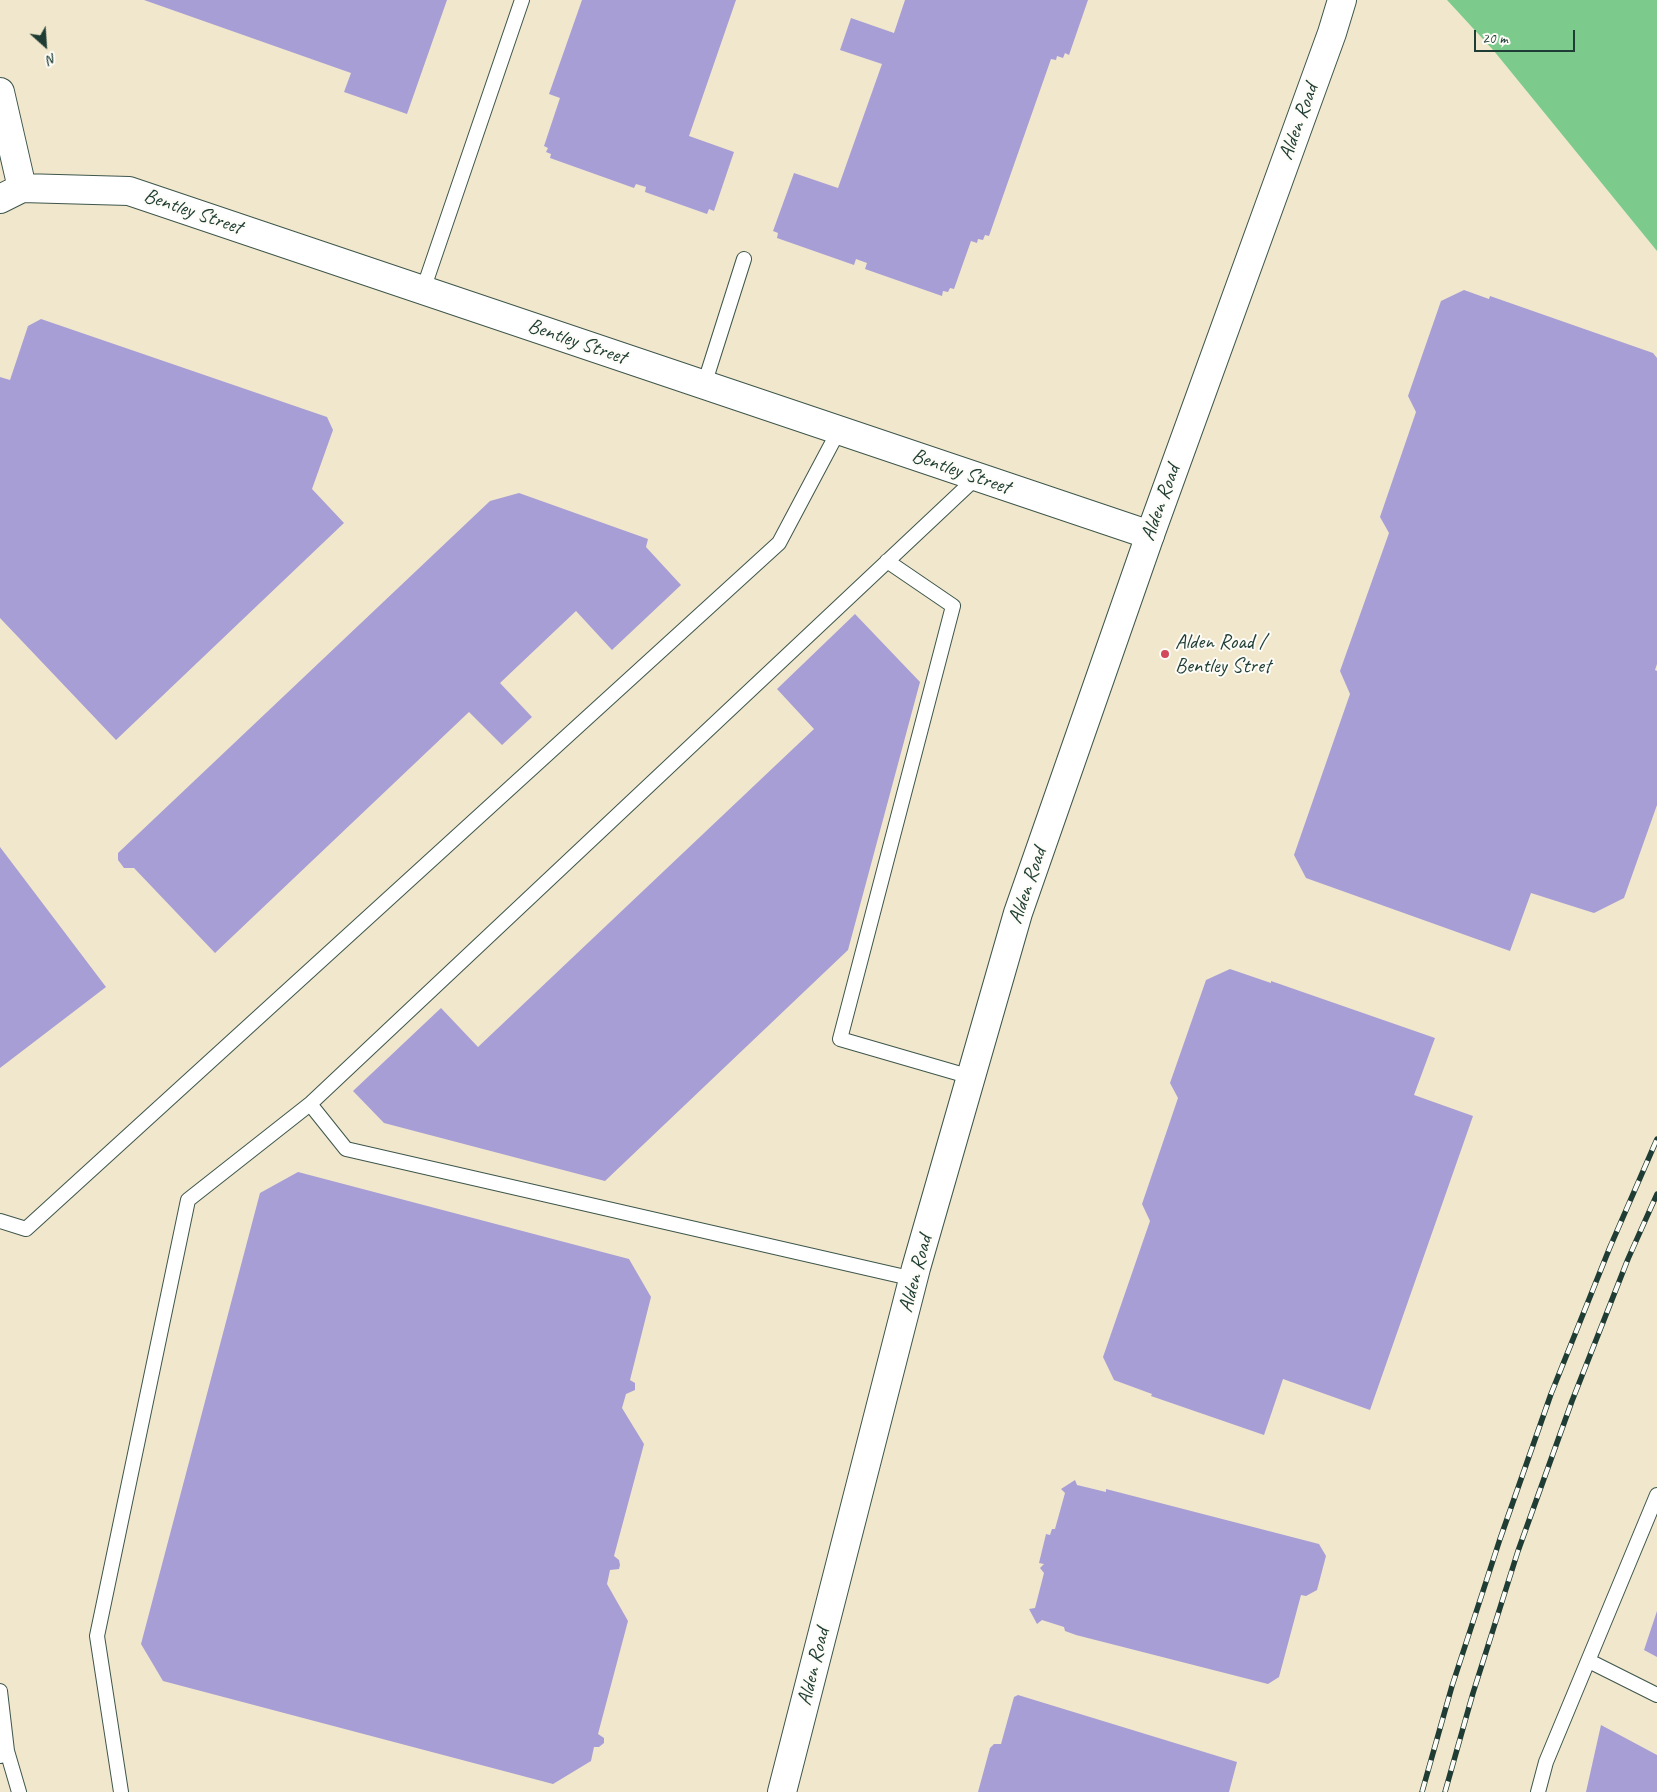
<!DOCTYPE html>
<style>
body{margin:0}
#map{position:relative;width:1657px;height:1792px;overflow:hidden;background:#f1e7cc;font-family:Caveat,sans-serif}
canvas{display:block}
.north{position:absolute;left:20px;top:20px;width:50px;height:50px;-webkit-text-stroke:4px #fdfcf7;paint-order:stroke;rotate:154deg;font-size:14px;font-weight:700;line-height:20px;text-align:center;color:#1f3d34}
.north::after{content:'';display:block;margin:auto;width:18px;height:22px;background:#1f3d34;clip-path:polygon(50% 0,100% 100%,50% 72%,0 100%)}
.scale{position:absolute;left:1474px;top:30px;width:101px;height:22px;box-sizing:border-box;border:2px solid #1f3d34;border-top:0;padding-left:6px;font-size:15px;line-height:18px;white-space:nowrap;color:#1f3d34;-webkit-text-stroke:4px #fdfcf7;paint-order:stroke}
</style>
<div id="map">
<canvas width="1657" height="1792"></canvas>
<div class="north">N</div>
<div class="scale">20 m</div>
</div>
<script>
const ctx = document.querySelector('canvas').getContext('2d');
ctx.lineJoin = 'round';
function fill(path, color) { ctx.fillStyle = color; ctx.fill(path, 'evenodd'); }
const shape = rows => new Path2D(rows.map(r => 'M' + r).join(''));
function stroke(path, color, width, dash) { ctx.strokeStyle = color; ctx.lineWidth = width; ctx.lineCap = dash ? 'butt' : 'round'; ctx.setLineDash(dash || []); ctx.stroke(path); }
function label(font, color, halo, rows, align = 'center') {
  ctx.font = font + ' Caveat,sans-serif'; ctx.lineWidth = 4; ctx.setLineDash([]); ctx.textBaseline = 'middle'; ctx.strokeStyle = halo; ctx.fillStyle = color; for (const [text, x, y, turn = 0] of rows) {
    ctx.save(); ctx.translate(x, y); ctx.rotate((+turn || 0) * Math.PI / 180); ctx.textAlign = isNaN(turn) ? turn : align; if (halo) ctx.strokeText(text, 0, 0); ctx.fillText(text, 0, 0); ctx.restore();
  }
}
fill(shape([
 [1447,0,1657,0,1657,251,1494,51]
]), '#7ccb8c');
fill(shape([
 [144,0,447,0,407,114,344,92,351,73],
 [582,0,736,0,689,136,734,152,714,211,709,209,707,214,645,192,646,187,636,184,634,188,550,158,551,154,546,152,548,148,544,146,560,98,549,94],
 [905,0,1088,0,1069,55,1065,53,1063,58,1057,56,1056,60,1051,59,989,236,985,235,983,240,978,239,977,243,971,241,954,289,950,288,948,292,943,291,942,296,865,269,867,263,856,259,854,265,777,238,778,233,773,231,794,173,838,188,882,64,840,50,851,18,894,33],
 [1464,290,1489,299,1490,296,1653,353,1657,358,1657,664,1655,670,1657,671,1657,805,1624,898,1594,913,1531,893,1510,951,1306,878,1294,855,1350,694,1340,671,1389,533,1380,517,1416,412,1408,396,1441,301],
 [41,319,327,417,333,430,312,489,344,523,116,740,0,618,0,377,10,380,28,326],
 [519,493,648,539,646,547,681,585,612,650,576,611,500,683,532,717,502,745,469,712,215,953,134,868,124,868,118,860,118,853,490,501],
 [855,614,920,682,848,950,605,1181,384,1123,353,1091,441,1008,478,1047,814,729,777,689],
 [0,847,106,987,0,1068],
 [1230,969,1271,983,1271,981,1435,1038,1414,1095,1473,1116,1370,1410,1283,1379,1264,1435,1151,1396,1152,1394,1114,1380,1103,1357,1150,1221,1142,1204,1178,1098,1170,1083,1206,980],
 [298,1172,629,1259,651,1297,630,1380,635,1383,635,1390,626,1394,622,1408,644,1444,614,1556,619,1560,620,1565,619,1569,610,1570,607,1584,628,1621,598,1734,604,1738,604,1743,599,1747,594,1747,591,1761,553,1784,163,1681,141,1644,260,1193],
 [1075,1480,1077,1485,1106,1492,1106,1489,1319,1544,1326,1556,1317,1590,1306,1596,1301,1595,1279,1677,1268,1684,1076,1635,1065,1631,1064,1627,1042,1620,1037,1624,1029,1609,1035,1608,1044,1573,1040,1568,1044,1564,1039,1563,1046,1534,1050,1535,1052,1529,1055,1529,1065,1493,1061,1489],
 [1657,1611,1657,1657,1644,1650],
 [1018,1695,1237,1762,1229,1792,978,1792,990,1748,994,1744,1001,1744,1014,1697],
 [1601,1725,1657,1755,1657,1792,1586,1792]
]), '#a79ed6');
const lane = shape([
 [423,290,522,0],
 [704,385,744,259],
 [887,561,953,606,840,1039,971,1077],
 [0,1221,26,1229,779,543,839,430],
 [914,1279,346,1149,310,1104,977,477],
 [1589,1661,1657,1695],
 [0,1691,7,1751],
 [0,1756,7,1751,19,1792],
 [121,1792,97,1636,188,1200,310,1104],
 [1538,1792,1546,1762,1657,1495]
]);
const street = shape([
 [0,92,22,188],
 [0,199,22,188,129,191,1150,535]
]);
const secondary = shape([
 [782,1792,916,1268,1018,913,1150,535,1332,33,1342,0]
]);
stroke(lane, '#3e564b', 16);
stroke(street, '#3e564b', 30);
stroke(secondary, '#3e564b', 30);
stroke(lane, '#fff', 14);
stroke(street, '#fff', 28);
stroke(secondary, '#fff', 28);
const rail = shape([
 [1422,1792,1452,1686,1500,1539,1551,1394,1610,1247,1657,1139],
 [1445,1792,1473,1693,1518,1551,1572,1401,1628,1259,1657,1194]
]);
stroke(rail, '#1f3d34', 5.5);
stroke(rail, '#fdfcf7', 4, [11]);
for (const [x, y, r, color] of [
 [1165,654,5,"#d1495b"]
]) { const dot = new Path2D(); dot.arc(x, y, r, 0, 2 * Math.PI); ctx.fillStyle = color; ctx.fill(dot); stroke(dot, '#fdfcf7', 2); }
label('21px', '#1f3d34', '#fdfcf7', [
 ["Alden Road",1299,122,-70],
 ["Bentley Street",193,212,19],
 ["Bentley Street",577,342,19],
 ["Bentley Street",961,472,19],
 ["Alden Road",1161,503,-70],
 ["Alden Road",1028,886,-71],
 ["Alden Road",916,1274,-75],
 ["Alden Road",814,1667,-76]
]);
label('21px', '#1f3d34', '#fdfcf7', [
 ["Alden Road /",1175,642],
 ["Bentley Stret",1175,666]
], 'left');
</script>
